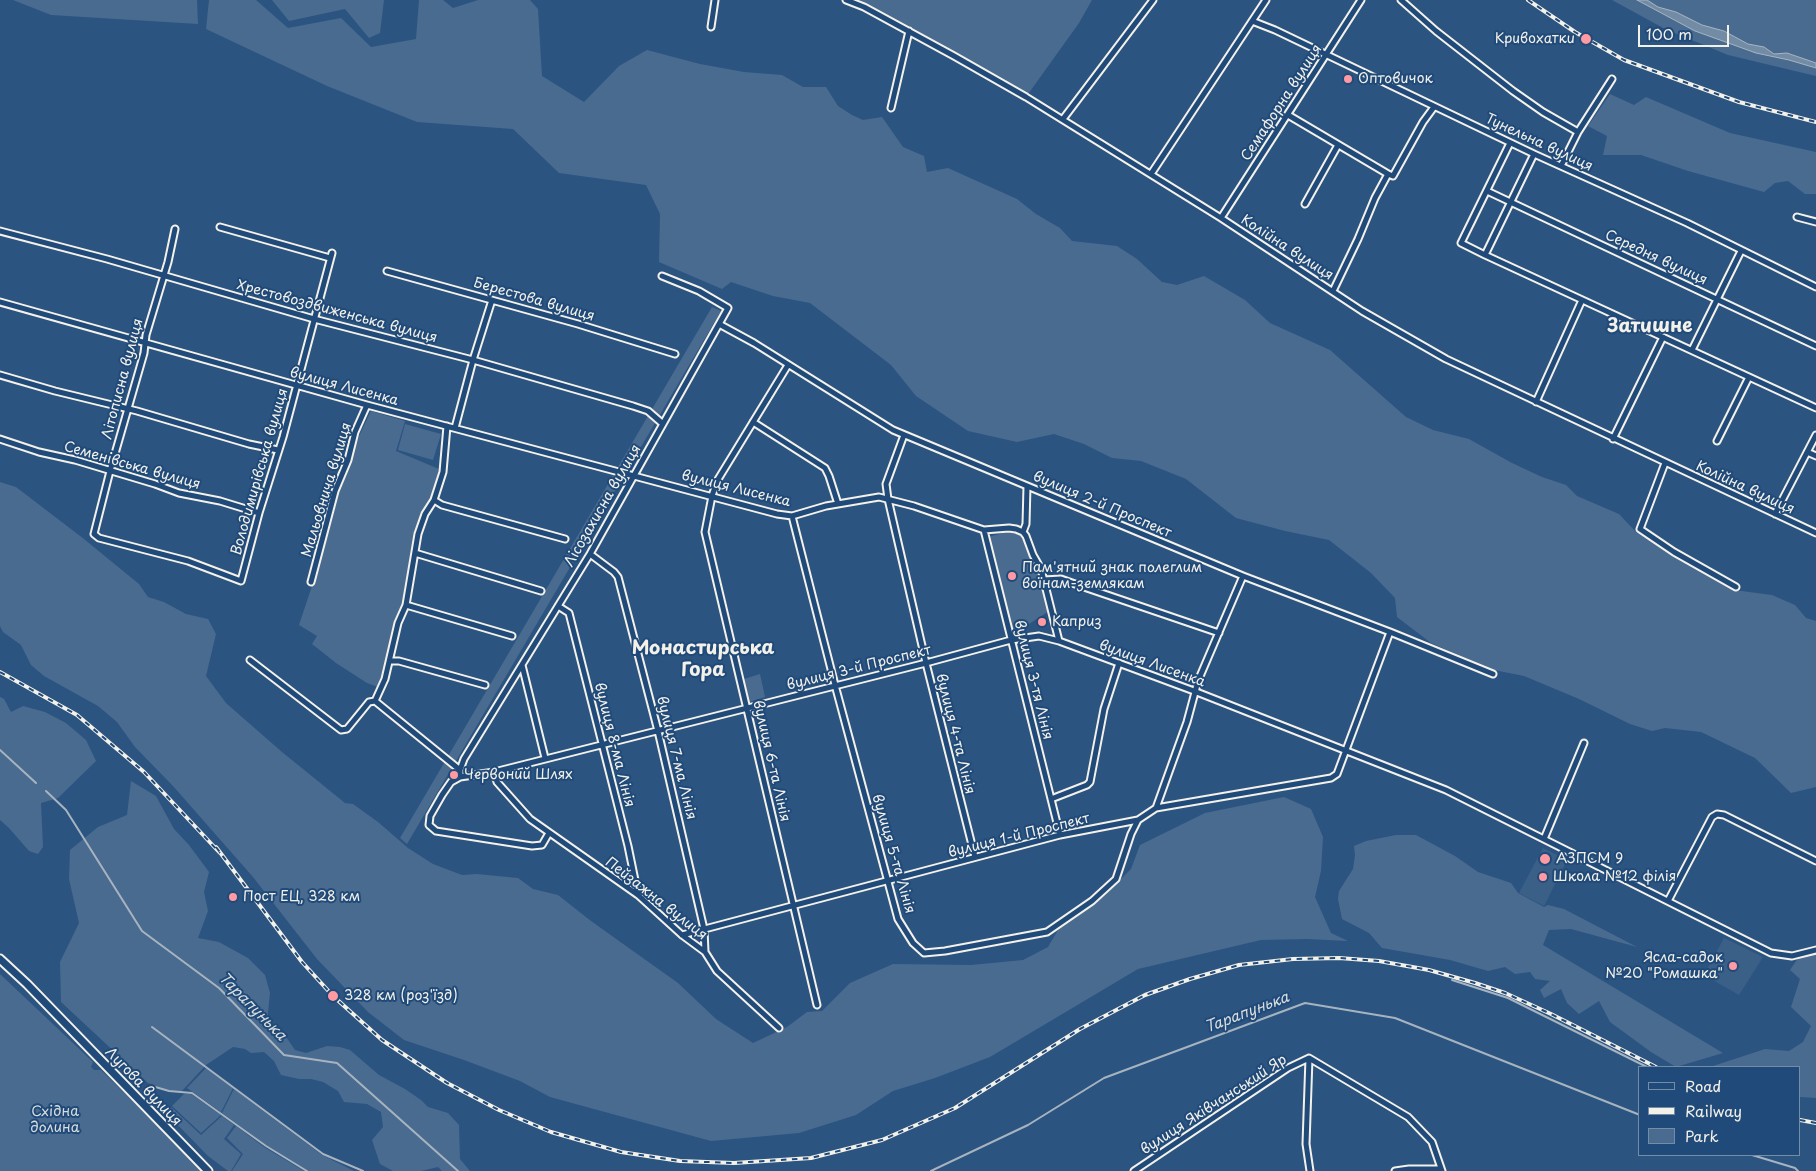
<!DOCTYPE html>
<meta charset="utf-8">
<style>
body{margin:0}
#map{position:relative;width:1816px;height:1171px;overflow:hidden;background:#2c5481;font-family:"Playpen Sans",sans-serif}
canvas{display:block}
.legend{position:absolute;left:1638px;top:1066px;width:162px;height:90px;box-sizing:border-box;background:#1f4a7a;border:1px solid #748da6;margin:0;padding:6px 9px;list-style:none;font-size:15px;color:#f4f1e8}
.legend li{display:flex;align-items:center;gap:10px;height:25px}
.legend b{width:25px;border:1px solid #748da6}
.scale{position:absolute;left:1638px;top:25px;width:91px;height:22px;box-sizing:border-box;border:2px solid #f4f1e8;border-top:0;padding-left:6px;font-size:15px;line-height:18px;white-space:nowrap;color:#f4f1e8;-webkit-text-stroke:4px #1f4a7a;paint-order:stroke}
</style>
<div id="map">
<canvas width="1816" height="1171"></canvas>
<ul class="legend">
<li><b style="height:6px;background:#1f4a7a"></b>Road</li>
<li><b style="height:6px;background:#f4f1e8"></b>Railway</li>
<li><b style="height:14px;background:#496b90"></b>Park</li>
</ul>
<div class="scale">100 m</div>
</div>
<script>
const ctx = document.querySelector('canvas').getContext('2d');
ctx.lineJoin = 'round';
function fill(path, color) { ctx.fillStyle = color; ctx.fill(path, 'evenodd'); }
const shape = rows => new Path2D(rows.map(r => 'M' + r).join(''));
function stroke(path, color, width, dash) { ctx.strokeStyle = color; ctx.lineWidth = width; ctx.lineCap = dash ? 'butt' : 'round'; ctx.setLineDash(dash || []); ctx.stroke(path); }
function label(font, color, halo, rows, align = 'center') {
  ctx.font = font + ' "Playpen Sans",sans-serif'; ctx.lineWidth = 4; ctx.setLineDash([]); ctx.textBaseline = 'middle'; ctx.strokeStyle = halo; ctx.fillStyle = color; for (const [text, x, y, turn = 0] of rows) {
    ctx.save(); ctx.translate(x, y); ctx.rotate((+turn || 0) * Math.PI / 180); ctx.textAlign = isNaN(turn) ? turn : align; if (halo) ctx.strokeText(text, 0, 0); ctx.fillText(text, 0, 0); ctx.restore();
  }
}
fill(shape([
 [1543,848,1567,860,1544,906,1519,893],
 [1724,938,1763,957,1739,995,1704,975]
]), '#3b6088');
fill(shape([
 [13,0,197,0,198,24,51,15],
 [209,0,256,0,288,28,341,18,371,47,416,39,419,0,443,0,453,8,478,0,530,0,538,9,542,76,584,102,619,66,647,50,700,64,744,72,782,75,803,87,826,87,838,106,852,115,863,120,882,117,903,147,924,156,927,172,948,168,1017,199,1036,214,1060,228,1072,241,1117,246,1137,259,1162,282,1177,285,1204,276,1245,300,1270,323,1330,350,1406,417,1433,430,1469,439,1512,463,1542,477,1566,485,1577,496,1619,514,1637,533,1734,590,1772,595,1795,605,1806,618,1816,621,1816,787,1791,793,1755,758,1701,732,1665,728,1652,731,1630,724,1579,699,1524,676,1494,670,1431,643,1397,617,1395,598,1371,573,1329,540,1285,531,1236,518,1186,479,1141,461,1112,458,1084,444,1054,434,1017,442,968,431,916,396,891,365,810,303,773,296,731,282,722,289,659,262,660,214,646,185,559,173,513,129,417,122,327,86,206,29],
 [272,0,384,0,380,33,369,38,345,9,289,21],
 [846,0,1092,0,1079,23,1026,97],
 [1612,0,1816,0,1816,76,1728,55,1665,29],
 [1610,94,1634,105,1646,97,1730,133,1816,152,1816,194,1805,194,1788,181,1775,183,1764,192,1688,171,1641,155,1603,155,1607,136,1588,126],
 [712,307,721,311,407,844,400,838],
 [371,411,405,421,396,451,439,469,431,498,420,517,415,535,404,604,386,670,378,687,367,683,336,663,312,644,317,636,299,625,314,580,336,496,360,434],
 [405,424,441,434,433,460,398,450],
 [0,482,16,487,84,539,139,584,148,597,164,602,186,614,208,619,216,634,206,676,226,703,282,752,345,803,353,804,378,822,408,848,433,864,462,875,477,874,518,878,533,889,558,895,591,921,678,983,716,1019,753,1043,787,1027,807,1012,822,1011,850,983,893,964,971,965,1023,960,1048,947,1058,930,1104,896,1131,869,1140,845,1205,813,1284,797,1311,809,1323,837,1321,871,1315,897,1331,933,1348,941,1307,939,1261,940,1138,969,990,1057,935,1078,893,1091,856,1115,799,1133,711,1141,550,1097,520,1081,464,1060,404,1040,368,1012,317,959,253,877,173,786,135,747,117,722,98,706,44,676,31,665,21,645,3,632,0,626],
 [1011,531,1023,535,1032,564,1037,566,1049,611,1012,635,988,537],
 [760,674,765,697,749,702,744,679],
 [0,697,4,699,11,712,23,706,45,712,66,723,86,740,96,761,58,798,41,803,43,847,38,854,29,851,9,828,0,820],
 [131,781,156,796,174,829,189,845,209,872,204,892,208,911,198,938,219,942,248,958,265,975,270,993,267,1022,282,1031,295,1050,306,1053,327,1046,340,1047,350,1050,379,1075,405,1089,421,1100,428,1107,448,1113,459,1125,460,1159,470,1171,442,1171,438,1167,421,1171,393,1171,380,1164,372,1140,383,1127,381,1112,367,1104,344,1102,338,1091,323,1082,311,1079,299,1079,281,1075,274,1061,264,1052,251,1053,245,1049,233,1047,206,1065,181,1092,169,1091,148,1083,61,1002,60,962,79,923,69,879,70,850,98,827,127,815],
 [1396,835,1416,835,1455,856,1478,872,1511,883,1518,893,1544,907,1548,905,1564,909,1637,947,1571,929,1549,930,1543,945,1723,1053,1676,1067,1651,1052,1610,1022,1599,1001,1579,1014,1567,1003,1561,989,1544,998,1540,990,1550,981,1535,979,1530,972,1515,974,1505,967,1488,971,1450,960,1382,948,1369,933,1342,919,1338,899,1339,891,1353,869,1355,855,1354,846,1366,841],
 [1816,953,1816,1098,1800,1097,1800,1067,1710,1067,1765,1049,1789,1051,1803,1042,1811,1026,1791,1007,1800,979,1790,970,1798,958],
 [0,974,93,1062,91,1067,94,1070,101,1070,203,1171,0,1171],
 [206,1068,233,1088,221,1112,187,1088],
 [234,1089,322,1155,354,1171,309,1171,266,1145,222,1113],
 [184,1094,191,1094,221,1115,201,1133,172,1106],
 [171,1107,201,1135,222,1116,234,1125,224,1139,241,1154,231,1171,228,1171,208,1156,167,1114],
 [236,1126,264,1147,304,1171,232,1171,243,1154,227,1138]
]), '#496b90');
const water = shape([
 [1637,0,1647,0,1658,7,1676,12,1702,25,1724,31,1748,44,1764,47,1774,54,1787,53,1816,63,1816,68,1789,60,1756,53,1695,31,1637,0]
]);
fill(water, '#738ca6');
stroke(water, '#a7b4c0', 1);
stroke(shape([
 [0,750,36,783],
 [46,791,66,810,142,931,219,988,284,1055,337,1063,458,1171],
 [1452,980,1508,998,1647,1067],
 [152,1027,323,1154,363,1171],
 [152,1086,169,1091,192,1093,266,1146,307,1171],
 [1752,1155,1795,1168,1798,1171],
 [931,1171,1028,1125,1104,1078,1305,1003,1395,1018,1640,1115]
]), '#a7b4c0', 2);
const street = shape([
 [846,0,864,7,954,56,1026,97,1221,218,1362,311,1446,359,1816,533],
 [1401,0,1436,31,1513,91,1543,112,1578,132],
 [1252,21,1275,30,1534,154,1687,223,1816,287],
 [711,27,715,0],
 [891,108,909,31],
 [1288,115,1388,174],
 [1063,119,1153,0],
 [1510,143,1461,243,1485,255,1534,154],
 [1561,166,1578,132,1612,79],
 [1151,174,1266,0],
 [1487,191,1816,346],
 [1305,204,1338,145],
 [1797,217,1816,222],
 [1221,218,1361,0],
 [220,227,330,258],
 [175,229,168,262,146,335,144,353,110,471,94,534,99,538,188,561,241,581,259,513,283,437,332,253],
 [0,231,107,259,314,319,473,360,633,406,648,411,663,424],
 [1485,255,1816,408],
 [387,271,578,324,675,354],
 [1333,291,1358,239,1375,198,1388,174,1393,176,1423,122,1434,107],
 [0,302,367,405,777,514,792,516,826,506,879,497,914,506,984,530,1009,528,1016,529,1023,532,1026,536,1033,555,1041,569,1059,641],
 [719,324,754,343,893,430,1243,576,1390,632,1493,674],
 [1692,350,1741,251],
 [788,365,717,481,712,496,705,532,817,1005],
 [0,375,55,391,137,411,249,444,278,450],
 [1536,402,1582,300],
 [753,422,825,468,829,476,838,504],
 [455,428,473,360,492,300],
 [904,435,886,484,888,499,926,663,975,857],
 [0,439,39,452,75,460,155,484,179,493,220,501,259,513],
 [1613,439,1663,337],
 [1717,441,1749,377],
 [1807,452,1816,456],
 [1665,463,1640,529,1674,552,1736,587],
 [434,500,442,505,565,539],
 [1775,514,1816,435],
 [792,516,835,685,898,919,913,943,924,953,945,951,1047,932,1092,901,1116,879,1131,834,1138,820],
 [984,530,1060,835],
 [1023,532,1026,524,1027,486],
 [415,553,541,591],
 [590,554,614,572,618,577,658,731,704,929,705,952],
 [1044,580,1061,579,1075,584,1219,633],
 [311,582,335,491,348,460,355,432,367,405],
 [406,605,512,636],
 [558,606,569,613,628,846,638,895],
 [250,660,341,730,347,729,369,702,375,701,460,770],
 [390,661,399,661,485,685],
 [522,665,545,758],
 [375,701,385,679,398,623,406,605,418,534,425,514,434,500,443,472,447,426],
 [494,772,497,782,530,819,638,895,682,935,705,952,717,971,779,1028],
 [460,777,460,770,464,759,590,554,728,308,699,291,662,276],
 [1051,799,1087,785,1090,782,1104,709,1119,663],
 [1156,808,1187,722,1198,681,1243,576],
 [549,833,542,845,532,846,436,831,429,825,430,816,442,795,451,782,460,777,494,772,926,663,1011,640,1039,636,1059,641,1194,691,1446,790,1771,953,1792,956,1816,950],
 [1544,839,1584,743],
 [1668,901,1712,817,1717,814,1724,815,1816,861],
 [682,935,1060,835,1138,820,1156,808,1331,778,1337,774,1390,632],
 [1309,1058,1306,1144,1310,1171],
 [1134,1171,1288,1068,1309,1058,1408,1117,1432,1142,1442,1171],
 [1395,1171,1409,1169,1441,1169]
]);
const secondary = shape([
 [0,959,27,984,208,1171]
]);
stroke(street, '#f4f1e8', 9);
stroke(secondary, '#f4f1e8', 11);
stroke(street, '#1f4a7a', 5);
stroke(secondary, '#1f4a7a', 7);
const rail = shape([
 [1528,0,1575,32,1624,60,1739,102,1816,122],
 [0,672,77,715,144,772,220,853],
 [216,847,302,962,333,996,382,1040,447,1083,499,1110,551,1132,621,1152,680,1161,734,1163,811,1158,882,1140,955,1108,1080,1029,1145,995,1190,979,1239,965,1293,959,1339,958,1379,961,1429,970,1475,983,1505,993,1551,1014,1656,1067],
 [1800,1120,1816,1123]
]);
stroke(rail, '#f4f1e8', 4);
stroke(rail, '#1f4a7a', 2, [5.5]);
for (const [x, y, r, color] of [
 [1586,39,6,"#ff9aa2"],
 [1348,79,5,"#ff9aa2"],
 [1012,576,5,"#ff9aa2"],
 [1042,622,5,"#ff9aa2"],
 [454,775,5,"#ff9aa2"],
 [1545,859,6,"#ff9aa2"],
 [1543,877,5,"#ff9aa2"],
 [233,897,5,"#ff9aa2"],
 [1733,966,5,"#ff9aa2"],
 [333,996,6,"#ff9aa2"]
]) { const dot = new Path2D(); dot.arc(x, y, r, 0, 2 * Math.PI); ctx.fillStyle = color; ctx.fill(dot); stroke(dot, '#1f4a7a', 2); }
label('14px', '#f4f1e8', '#1f4a7a', [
 ["Кривохатки",1575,39,"right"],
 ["Оптовичок",1358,79],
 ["Пам'ятний знак полеглим",1022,568],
 ["воїнам-землякам",1022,584],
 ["Каприз",1052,622],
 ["Червоний Шлях",464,775],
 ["АЗПСМ 9",1556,859],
 ["Школа №12 філія",1553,877],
 ["Пост ЕЦ, 328 км",243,897],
 ["Ясла-садок",1723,958,"right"],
 ["№20 \"Ромашка\"",1723,974,"right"],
 ["328 км (роз'їзд)",344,996]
], 'left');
label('14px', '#f4f1e8', '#1f4a7a', [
 ["Семафорна вулиця",1282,103,-57],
 ["Тунельна вулиця",1539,143,25],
 ["Колійна вулиця",1287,248,33],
 ["Середня вулиця",1656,258,25],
 ["Берестова вулиця",534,300,16],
 ["Хрестовоздвиженська вулиця",337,312,15],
 ["Літописна вулиця",123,379,-75],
 ["вулиця Лисенка",344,387,15],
 ["Семенівська вулиця",132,466,16],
 ["Володимирівська вулиця",260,472,-74],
 ["Колійна вулиця",1745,488,25],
 ["вулиця Лисенка",736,489,14],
 ["Мальовнича вулиця",327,490,-73],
 ["вулиця 2-й Проспект",1102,505,23],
 ["Лісозахисна вулиця",603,506,-60],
 ["вулиця Лисенка",1152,664,20],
 ["вулиця 3-й Проспект",859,668,-14],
 ["вулиця 3-тя Лінія",1033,680,76],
 ["вулиця 4-та Лінія",955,734,76],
 ["вулиця 8-ма Лінія",614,745,76],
 ["вулиця 7-ма Лінія",676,758,76],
 ["вулиця 6-та Лінія",771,761,77],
 ["вулиця 1-й Проспект",1019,836,-14],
 ["вулиця 5-та Лінія",893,854,74],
 ["Пейзажна вулиця",656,899,38],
 ["Лугова вулиця",143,1087,46],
 ["вулиця Яківчанський Яр",1214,1105,-33]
]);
label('14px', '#dadddb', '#1f4a7a', [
 ["Східна",55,1112],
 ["долина",55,1128]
]);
label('italic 15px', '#dadddb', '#1f4a7a', [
 ["Тарапунька",252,1007,45],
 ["Тарапунька",1247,1013,-21]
]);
label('bold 19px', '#f4f1e8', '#1f4a7a', [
 ["Затишне",1650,327],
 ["Монастирська",703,649],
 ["Гора",703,671]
]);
</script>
